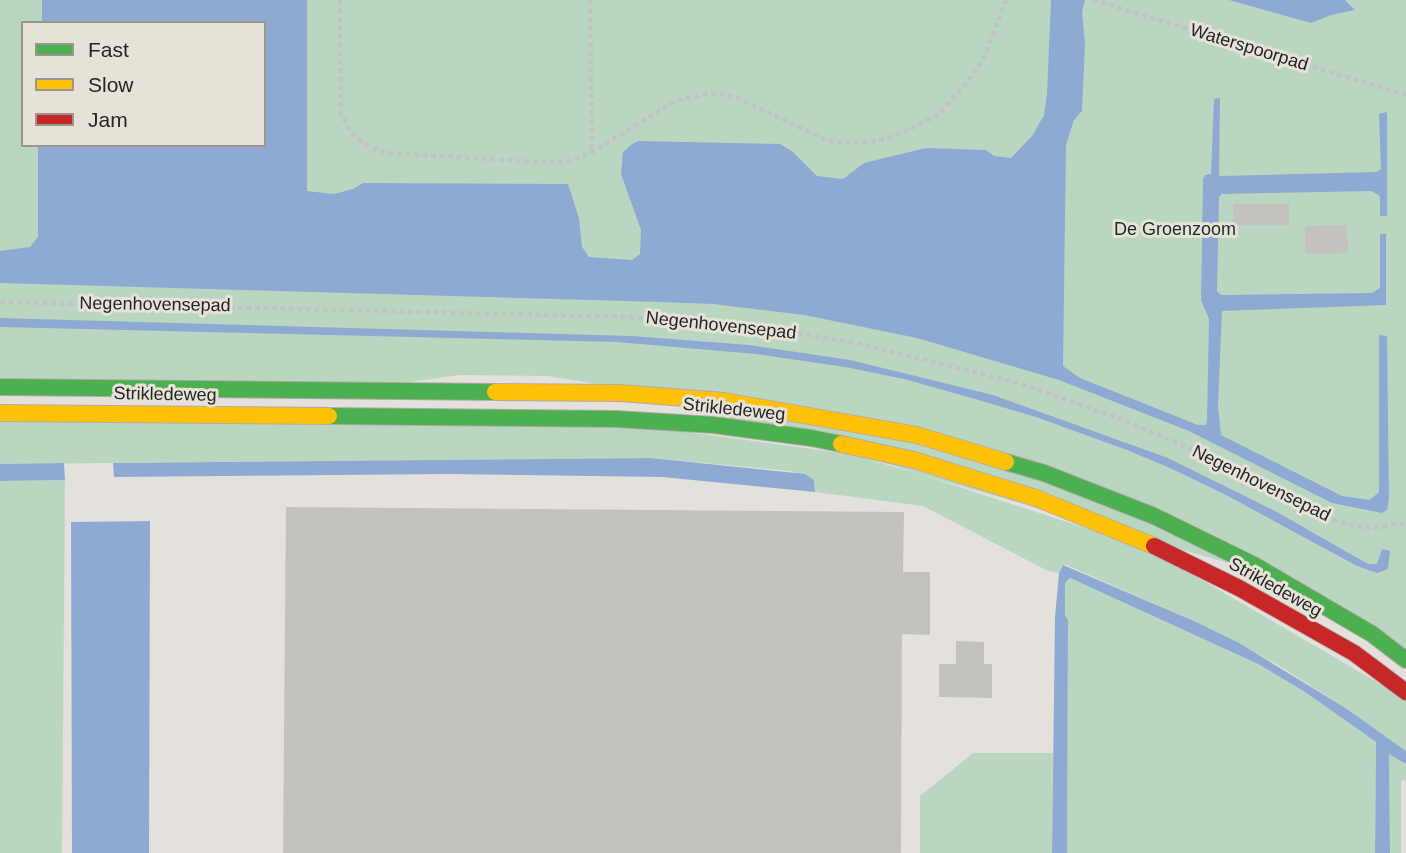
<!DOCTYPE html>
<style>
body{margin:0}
#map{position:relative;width:1406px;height:853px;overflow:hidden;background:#e4e1dc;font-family:Helvetica,sans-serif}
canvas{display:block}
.legend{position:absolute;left:21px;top:21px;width:245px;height:126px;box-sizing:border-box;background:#e7e2d8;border:2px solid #9a968f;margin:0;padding:9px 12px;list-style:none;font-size:21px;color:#272521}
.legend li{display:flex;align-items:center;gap:14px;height:35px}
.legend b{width:35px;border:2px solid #9a968f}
</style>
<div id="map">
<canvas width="1406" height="853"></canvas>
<ul class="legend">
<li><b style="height:9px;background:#4caf50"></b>Fast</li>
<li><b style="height:9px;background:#ffc107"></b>Slow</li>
<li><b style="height:9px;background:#c62828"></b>Jam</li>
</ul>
</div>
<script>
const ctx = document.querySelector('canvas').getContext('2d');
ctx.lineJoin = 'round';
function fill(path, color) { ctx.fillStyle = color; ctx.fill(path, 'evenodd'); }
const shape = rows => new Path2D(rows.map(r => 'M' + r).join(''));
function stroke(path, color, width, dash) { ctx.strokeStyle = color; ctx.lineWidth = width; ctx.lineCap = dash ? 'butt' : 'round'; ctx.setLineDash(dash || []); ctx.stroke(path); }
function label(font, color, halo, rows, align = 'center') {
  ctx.font = font + ' Helvetica,sans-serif'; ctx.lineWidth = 6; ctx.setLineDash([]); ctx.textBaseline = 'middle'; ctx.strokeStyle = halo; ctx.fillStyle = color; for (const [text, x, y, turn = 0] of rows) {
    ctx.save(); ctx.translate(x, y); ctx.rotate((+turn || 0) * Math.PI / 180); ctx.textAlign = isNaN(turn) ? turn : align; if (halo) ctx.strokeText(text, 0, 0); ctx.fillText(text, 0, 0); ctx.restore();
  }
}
fill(shape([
 [0,0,1406,0,1406,653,1301,584,617,387,547,376,460,375,394,384,0,380],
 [23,23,264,23,264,145,23,145],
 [0,418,658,428,864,456,1147,548,1406,699,1406,751,1347,709,1278,665,1194,621,1066,565,1063,565,1059,573,1048,571,923,506,815,492,814,480,790,471,651,458,0,464],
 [65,480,62,853,0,853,0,481],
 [1070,578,1258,664,1305,692,1376,742,1375,853,1067,853,1068,620,1065,615,1065,583],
 [973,753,1053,753,1052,853,920,853,920,796],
 [1389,753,1406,764,1406,780,1401,781,1401,853,1390,853]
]), '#b9d7c0');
fill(shape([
 [42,0,307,0,307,191,334,194,353,189,363,183,568,184,579,218,582,247,589,257,632,260,640,254,641,230,621,174,623,152,632,144,638,141,780,144,793,152,817,176,843,179,864,163,926,148,986,150,994,156,1011,158,1032,136,1044,115,1047,94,1051,0,1085,0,1082,12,1085,43,1082,111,1074,120,1066,145,1063,366,1080,378,1198,425,1206,425,1207,420,1209,319,1201,300,1203,179,1205,175,1211,174,1214,99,1220,98,1219,175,1221,176,1377,172,1381,169,1379,114,1387,112,1387,216,1380,216,1380,196,1371,191,1222,194,1219,197,1217,291,1221,295,1372,293,1380,288,1380,234,1386,234,1386,305,1222,311,1218,406,1221,435,1342,496,1370,500,1379,492,1379,335,1387,336,1389,499,1387,510,1382,513,1332,503,1189,431,1059,380,917,338,804,315,713,304,660,302,0,283,0,251,30,247,38,237,38,145,264,145,264,23,42,23],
 [1229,0,1345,0,1355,10,1331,15,1311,23],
 [0,318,632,336,749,345,850,360,993,395,1168,458,1275,511,1368,564,1377,564,1382,549,1390,551,1388,569,1377,573,1357,566,1226,495,1170,468,1127,450,1036,417,968,397,904,379,845,367,756,354,617,342,0,327],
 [651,458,805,474,814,480,815,492,662,477,449,474,114,477,113,463],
 [64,463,65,480,0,481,0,464],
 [150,521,149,853,72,853,71,522],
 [1063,565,1194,621,1239,643,1347,709,1406,751,1406,764,1389,754,1390,853,1375,853,1376,742,1305,692,1258,664,1070,578,1065,583,1065,615,1068,620,1067,853,1052,853,1055,617,1059,573]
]), '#8faad2');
fill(shape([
 [1233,204,1289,204,1289,225,1233,225],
 [1347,225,1348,253,1305,254,1305,226],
 [286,507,904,512,903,572,930,572,930,635,902,634,901,853,283,853],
 [956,641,984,642,984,664,992,664,992,698,939,697,939,664,956,664]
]), '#c4c2be');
const fast = shape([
 [0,387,495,392],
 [329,416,616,419,714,425,811,438,841,444],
 [1006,462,1044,473,1154,516,1254,565,1372,634,1406,660]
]);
const slow = shape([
 [495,392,620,393,724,401,917,435,1006,462],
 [0,413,329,416],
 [841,444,914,460,1036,498,1154,546]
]);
const jam = shape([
 [1154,546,1239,588,1354,653,1406,692]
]);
stroke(fast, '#b6a9a8', 18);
stroke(slow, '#b6a9a8', 18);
stroke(jam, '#b6a9a8', 18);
stroke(shape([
 [340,0,341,114,351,132,361,141,373,149,388,153,556,163,573,160,592,152,675,101,706,94,724,94,740,99,826,140,844,143,869,142,895,136,938,115,969,80,983,60,1006,0],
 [590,0,592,151],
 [1093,0,1406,95],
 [0,302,632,317,780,330,861,344,1019,383,1121,419,1212,458,1312,511,1339,522,1370,528,1406,523]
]), '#c3c3c1', 4.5, [5, 3.5]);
stroke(fast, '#4caf50', 16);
stroke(slow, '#ffc107', 16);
stroke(jam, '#c62828', 16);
label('18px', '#272521', '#e7e2d8', [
 ["Waterspoorpad",1249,48,17],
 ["Negenhovensepad",155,305,1],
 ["Negenhovensepad",721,326,6],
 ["Strikledeweg",165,395,1],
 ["Strikledeweg",734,410,6],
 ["Negenhovensepad",1261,484,26],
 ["Strikledeweg",1275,588,29]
]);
label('18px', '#12321f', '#e7e2d8', [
 ["De Groenzoom",1175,230]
]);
</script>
